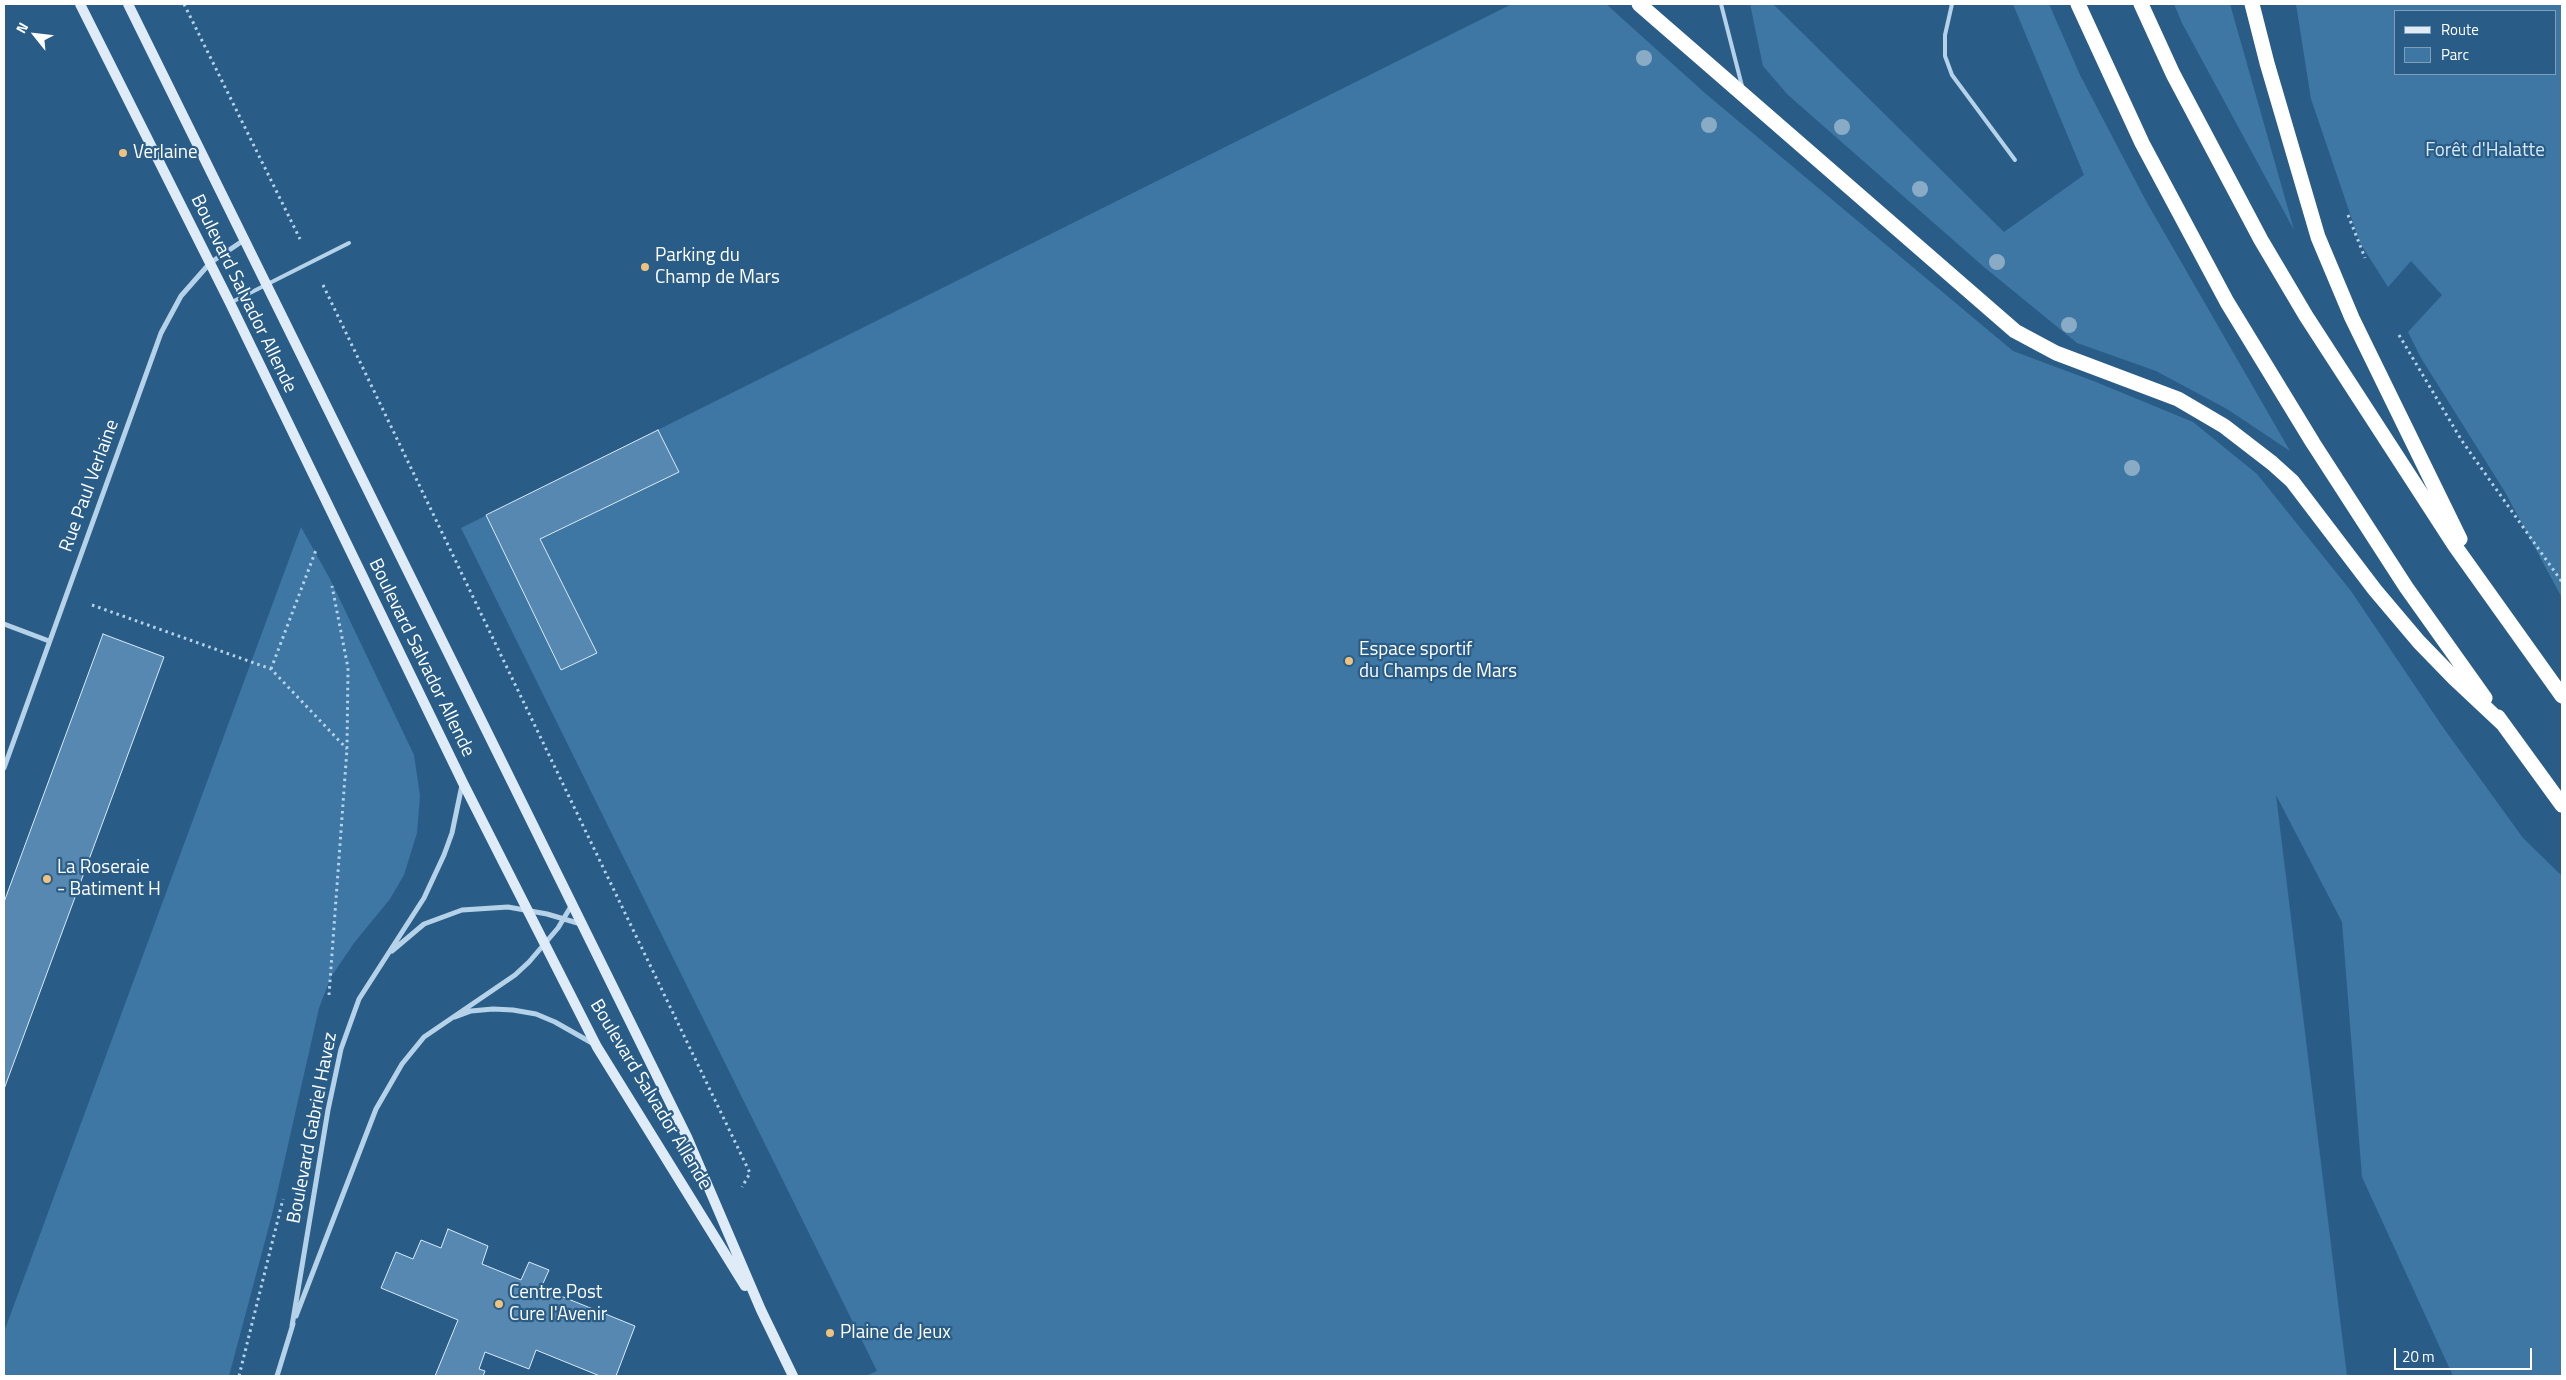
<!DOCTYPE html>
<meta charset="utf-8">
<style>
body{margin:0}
#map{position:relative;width:2566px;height:1380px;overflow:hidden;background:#295d88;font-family:"Titillium Web",sans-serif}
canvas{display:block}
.frame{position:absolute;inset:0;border:5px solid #fff;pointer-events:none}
.legend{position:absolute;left:2394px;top:10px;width:162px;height:65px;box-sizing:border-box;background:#295d88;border:1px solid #7f9eb8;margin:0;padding:6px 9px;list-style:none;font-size:15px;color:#fff}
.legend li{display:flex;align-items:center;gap:10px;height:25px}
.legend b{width:25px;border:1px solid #7f9eb8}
.north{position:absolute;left:10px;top:10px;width:50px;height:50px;-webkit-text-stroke:4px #295d88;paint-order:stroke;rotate:299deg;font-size:14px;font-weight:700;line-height:20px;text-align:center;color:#fff}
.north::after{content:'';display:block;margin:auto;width:18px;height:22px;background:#fff;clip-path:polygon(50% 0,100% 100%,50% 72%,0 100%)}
.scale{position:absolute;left:2394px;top:1348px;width:138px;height:22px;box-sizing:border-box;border:2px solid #fff;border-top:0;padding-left:6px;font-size:15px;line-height:18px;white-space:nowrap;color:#fff;-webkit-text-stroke:4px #295d88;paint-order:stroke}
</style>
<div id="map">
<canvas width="2566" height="1380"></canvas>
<div class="frame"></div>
<ul class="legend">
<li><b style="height:6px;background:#dfecf8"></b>Route</li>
<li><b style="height:14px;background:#3e77a4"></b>Parc</li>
</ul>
<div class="north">N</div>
<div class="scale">20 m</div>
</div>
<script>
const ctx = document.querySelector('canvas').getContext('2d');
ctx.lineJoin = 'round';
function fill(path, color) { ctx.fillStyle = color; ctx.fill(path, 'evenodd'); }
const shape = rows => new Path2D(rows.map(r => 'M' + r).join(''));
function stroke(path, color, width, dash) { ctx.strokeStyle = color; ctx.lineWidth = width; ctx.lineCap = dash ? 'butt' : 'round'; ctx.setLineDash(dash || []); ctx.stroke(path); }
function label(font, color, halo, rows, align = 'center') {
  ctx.font = font + ' "Titillium Web",sans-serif'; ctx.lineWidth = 4.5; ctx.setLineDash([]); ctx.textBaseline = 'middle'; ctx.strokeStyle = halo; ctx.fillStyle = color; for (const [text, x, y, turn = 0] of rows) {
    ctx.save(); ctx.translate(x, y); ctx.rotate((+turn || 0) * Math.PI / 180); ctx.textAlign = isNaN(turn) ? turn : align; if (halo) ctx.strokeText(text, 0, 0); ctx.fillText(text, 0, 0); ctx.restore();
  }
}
fill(shape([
 [1506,4,1606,4,1706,94,2013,351,2096,382,2193,422,2257,474,2351,591,2442,726,2523,838,2562,876,2562,1376,2453,1376,2362,1177,2342,922,2276,795,2347,1376,866,1376,877,1371,461,528,1510,5],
 [1750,4,1773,4,2004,232,2084,175,2013,4,2049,4,2080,75,2146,201,2290,451,2227,409,2156,371,2077,343,1984,267,1788,95,1763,66],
 [2174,4,2230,4,2294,230,2182,23],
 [2296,4,2562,4,2562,598,2505,492,2421,358,2408,332,2442,295,2411,261,2388,287,2360,243,2311,99],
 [2395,11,2555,11,2555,74,2395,74],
 [301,527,330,579,414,755,420,796,417,833,404,875,390,899,354,943,331,977,319,1008,273,1211,229,1376,4,1376,4,1332]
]), '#3e77a4');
const building = shape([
 [658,430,679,472,540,539,597,653,561,670,486,515,658,430],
 [103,634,164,657,4,1089,4,902,103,634],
 [448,1229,488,1246,482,1264,521,1280,529,1262,549,1270,541,1288,635,1326,616,1376,600,1376,536,1350,529,1369,485,1352,479,1369,485,1371,483,1376,435,1376,458,1320,381,1288,396,1252,413,1259,421,1240,441,1248,448,1229]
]);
fill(building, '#5688b1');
stroke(building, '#d9eaf7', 1);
stroke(shape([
 [184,4,300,239],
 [2348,215,2365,258],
 [323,285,750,1173,742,1187],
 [2399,335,2462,441,2562,582],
 [92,605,271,669,347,749],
 [271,669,316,550],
 [329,995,347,749,348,668,332,586],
 [239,1376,283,1199]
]), '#b6d2e8', 3, [2.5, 4]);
stroke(shape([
 [1721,4,1742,86],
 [1952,4,1945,35,1945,56,1952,75,2015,160],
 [232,302,349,243]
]), '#b6d2e8', 4);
stroke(shape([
 [4,624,49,641],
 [4,768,161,333,181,296,210,263,244,240],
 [392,951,424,924,462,910,508,907,547,914,581,924],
 [455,1017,471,1011,493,1009,513,1010,536,1014,555,1022,592,1043],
 [296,1316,376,1109,402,1064,424,1037,515,975,529,962,558,928,573,903],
 [292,1326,328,1110,341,1049,359,999,424,898,444,855,452,833,462,785],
 [277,1376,293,1324]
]), '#b6d2e8', 5);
stroke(shape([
 [80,4,230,303,463,783,597,1047,745,1286],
 [128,4,687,1137,761,1310,793,1376]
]), '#dfecf8', 10);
stroke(shape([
 [1639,4,2015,331,2056,353,2178,399,2224,426,2272,463,2292,481,2375,590,2419,642,2454,678,2503,724],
 [2078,4,2142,143,2227,302,2313,443,2406,587,2485,698],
 [2141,4,2173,74,2261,240,2306,316,2455,546,2562,696],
 [2252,4,2267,63,2318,237,2352,318,2460,539],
 [2498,717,2562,805]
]), '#fff', 15);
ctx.fillStyle = '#8aabc5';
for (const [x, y] of [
 [1644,58],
 [1709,125],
 [1842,127],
 [1920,189],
 [1997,262],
 [2069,325],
 [2132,468]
]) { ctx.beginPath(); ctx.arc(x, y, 8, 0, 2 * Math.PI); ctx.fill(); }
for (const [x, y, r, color] of [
 [123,153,5,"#efc27d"],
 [645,267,5,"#efc27d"],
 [1349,661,5,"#efc27d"],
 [47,879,5,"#efc27d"],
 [499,1304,5,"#efc27d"],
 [830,1333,5,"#efc27d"]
]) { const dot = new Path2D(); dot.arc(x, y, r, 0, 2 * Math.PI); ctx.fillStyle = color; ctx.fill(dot); stroke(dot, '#295d88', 2); }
label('19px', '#d9eaf7', '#295d88', [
 ["Forêt d'Halatte",2485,151]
]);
label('19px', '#fff', '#295d88', [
 ["Verlaine",133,153],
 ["Parking du",655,256],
 ["Champ de Mars",655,278],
 ["Espace sportif",1359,650],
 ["du Champs de Mars",1359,672],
 ["La Roseraie",57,868],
 ["- Batiment H",57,890],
 ["Centre Post",509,1293],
 ["Cure l'Avenir",509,1315],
 ["Plaine de Jeux",840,1333]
], 'left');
label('19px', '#fff', '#295d88', [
 ["Boulevard Salvador Allende",243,294,64],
 ["Rue Paul Verlaine",90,486,-70],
 ["Boulevard Salvador Allende",421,658,64],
 ["Boulevard Salvador Allende",650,1095,59],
 ["Boulevard Gabriel Havez",313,1128,-79]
]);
</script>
